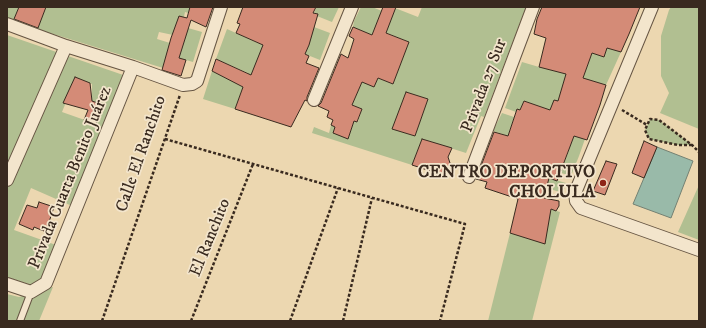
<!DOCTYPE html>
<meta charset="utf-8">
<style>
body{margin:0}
#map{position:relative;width:706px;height:328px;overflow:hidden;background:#ecd7b0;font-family:"IM FELL DW Pica",serif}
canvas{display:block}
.frame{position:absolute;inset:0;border:8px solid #392a1f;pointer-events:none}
</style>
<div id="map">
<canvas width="706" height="328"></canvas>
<div class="frame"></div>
</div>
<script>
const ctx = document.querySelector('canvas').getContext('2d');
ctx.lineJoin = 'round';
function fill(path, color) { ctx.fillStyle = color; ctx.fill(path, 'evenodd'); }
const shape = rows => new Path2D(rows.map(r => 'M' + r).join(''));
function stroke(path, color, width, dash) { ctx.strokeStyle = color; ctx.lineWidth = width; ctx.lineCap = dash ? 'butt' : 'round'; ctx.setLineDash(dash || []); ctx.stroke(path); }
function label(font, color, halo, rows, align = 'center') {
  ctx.font = font + ' "IM FELL DW Pica",serif'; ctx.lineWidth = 3.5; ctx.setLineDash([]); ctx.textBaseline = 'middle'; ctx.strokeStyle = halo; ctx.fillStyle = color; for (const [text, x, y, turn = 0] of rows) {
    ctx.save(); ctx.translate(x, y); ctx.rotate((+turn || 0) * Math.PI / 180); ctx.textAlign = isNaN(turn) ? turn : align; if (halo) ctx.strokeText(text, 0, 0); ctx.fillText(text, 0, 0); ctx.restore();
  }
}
fill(shape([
 [7,7,19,7,14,20,7,18],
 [46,7,190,7,188,13,185,12,184,17,173,35,159,32,157,39,170,43,163,68,37,29],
 [314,7,339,7,332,22,317,16,318,14,314,13,316,8],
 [361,7,372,7,392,15,395,8,418,17,422,7,526,7,484,117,481,116,466,153,422,139,412,165,312,133,314,127,329,133,331,125,335,127,348,139,354,121,358,122,362,109,352,105,362,82,378,78,393,84,409,42,375,28,372,35,353,27,354,21],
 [406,92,428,99,415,136,393,129],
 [671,7,699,7,699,129,660,113,669,93,661,76,661,36,669,10],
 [267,24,314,27,330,33,320,60,305,54,309,44,281,75,245,82,248,73,216,59,227,29,258,43],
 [188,28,202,32,193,62,179,58],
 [7,35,129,77,72,206,31,188,14,230,56,245,43,282,35,286,7,277],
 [76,78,92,84,92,101,103,105,96,124,62,112],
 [579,38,621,52,606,85,588,80,550,110,524,101,520,110,517,109,516,112,505,108,522,62,539,67,564,73,582,81,592,53],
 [212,71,243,87,235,109,203,99],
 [502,113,514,117,508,136,493,131],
 [650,119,659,120,692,145,678,145,649,139,645,130],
 [572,135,585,139,579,156,571,176,530,163,503,194,496,192,508,156,487,150,490,140,517,147,537,162,561,171,568,153],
 [549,178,566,183,563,193,547,188],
 [699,185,699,240,678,232],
 [518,199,560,212,532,321,488,321,510,233,545,243],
 [53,287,39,321,7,321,7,294,19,297]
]), '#b1bf91');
const water = shape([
 [657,147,693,161,671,218,633,204,657,147]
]);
fill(water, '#99baa9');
stroke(water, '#738072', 1);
const building = shape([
 [19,7,46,7,38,28,14,19,19,7],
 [190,7,213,7,206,27,191,20,179,58,186,60,181,76,162,70,171,38,179,16,187,18,190,7],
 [243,7,316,7,313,13,318,14,309,45,305,54,309,56,306,63,319,68,307,97,307,101,305,100,291,127,235,109,243,87,212,71,216,59,251,75,263,45,236,33,240,24,237,23,243,7],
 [383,7,396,7,386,33,409,42,393,84,378,78,374,87,362,82,352,105,362,109,357,122,354,121,348,139,333,133,335,127,331,125,333,120,327,117,329,111,318,106,321,103,341,54,348,58,354,39,349,36,353,27,372,35,383,7],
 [542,7,640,7,629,34,621,52,607,48,604,57,592,53,583,78,606,85,600,105,587,140,574,136,557,181,549,178,544,198,559,201,559,206,556,211,551,209,545,244,510,233,518,199,485,188,487,182,476,179,494,132,508,136,517,109,520,110,524,101,550,110,554,100,558,101,566,74,539,67,546,38,534,34,537,19,542,7],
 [75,77,90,83,92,101,103,105,96,124,84,120,88,110,63,103,75,77],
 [406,92,428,99,415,136,392,129,406,92],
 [422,139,452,148,448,157,452,169,449,177,412,165,422,139],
 [644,141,657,147,644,178,632,173,644,141],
 [606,161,617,164,605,195,593,191,606,161],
 [39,202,54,207,49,222,55,224,51,234,34,227,33,230,19,224,27,205,37,208,39,202]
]);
fill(building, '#d48b77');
stroke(building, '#392a1f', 1);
const service = shape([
 [20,321,31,292]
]);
const minor = shape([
 [652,7,575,193,576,201,581,208,699,250],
 [7,24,66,46,133,67,183,85,192,84,197,81,221,7],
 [314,100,352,7],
 [469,177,533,7],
 [7,180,66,46],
 [7,284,31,292,46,283,133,67]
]);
stroke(service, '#665543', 8);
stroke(minor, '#665543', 14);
stroke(shape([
 [622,110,647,125],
 [165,139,465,224,440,321],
 [692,145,678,145,649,139,645,130,650,119,659,120,692,145,699,152],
 [102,321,180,95],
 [191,321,253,164],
 [290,321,338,188],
 [343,321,372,198]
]), '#392a1f', 2.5, [3, 2]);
stroke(service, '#f3e5cc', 6);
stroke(minor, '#f3e5cc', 12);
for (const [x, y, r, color] of [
 [603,183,4,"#8f2418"]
]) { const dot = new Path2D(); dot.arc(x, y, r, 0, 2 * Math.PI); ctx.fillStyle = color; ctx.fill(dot); stroke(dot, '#f3e5cc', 1.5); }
label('17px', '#392a1f', '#f3e5cc', [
 ["Privada 27 Sur",485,86,-69],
 ["Calle El Ranchito",142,154,-71],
 ["Privada Cuarta Benito Juárez",71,178,-68],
 ["El Ranchito",211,238,-68]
]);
label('bold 17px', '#392a1f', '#f3e5cc', [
 ["CENTRO DEPORTIVO",595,173],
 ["CHOLULA",595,193]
], 'right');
</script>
